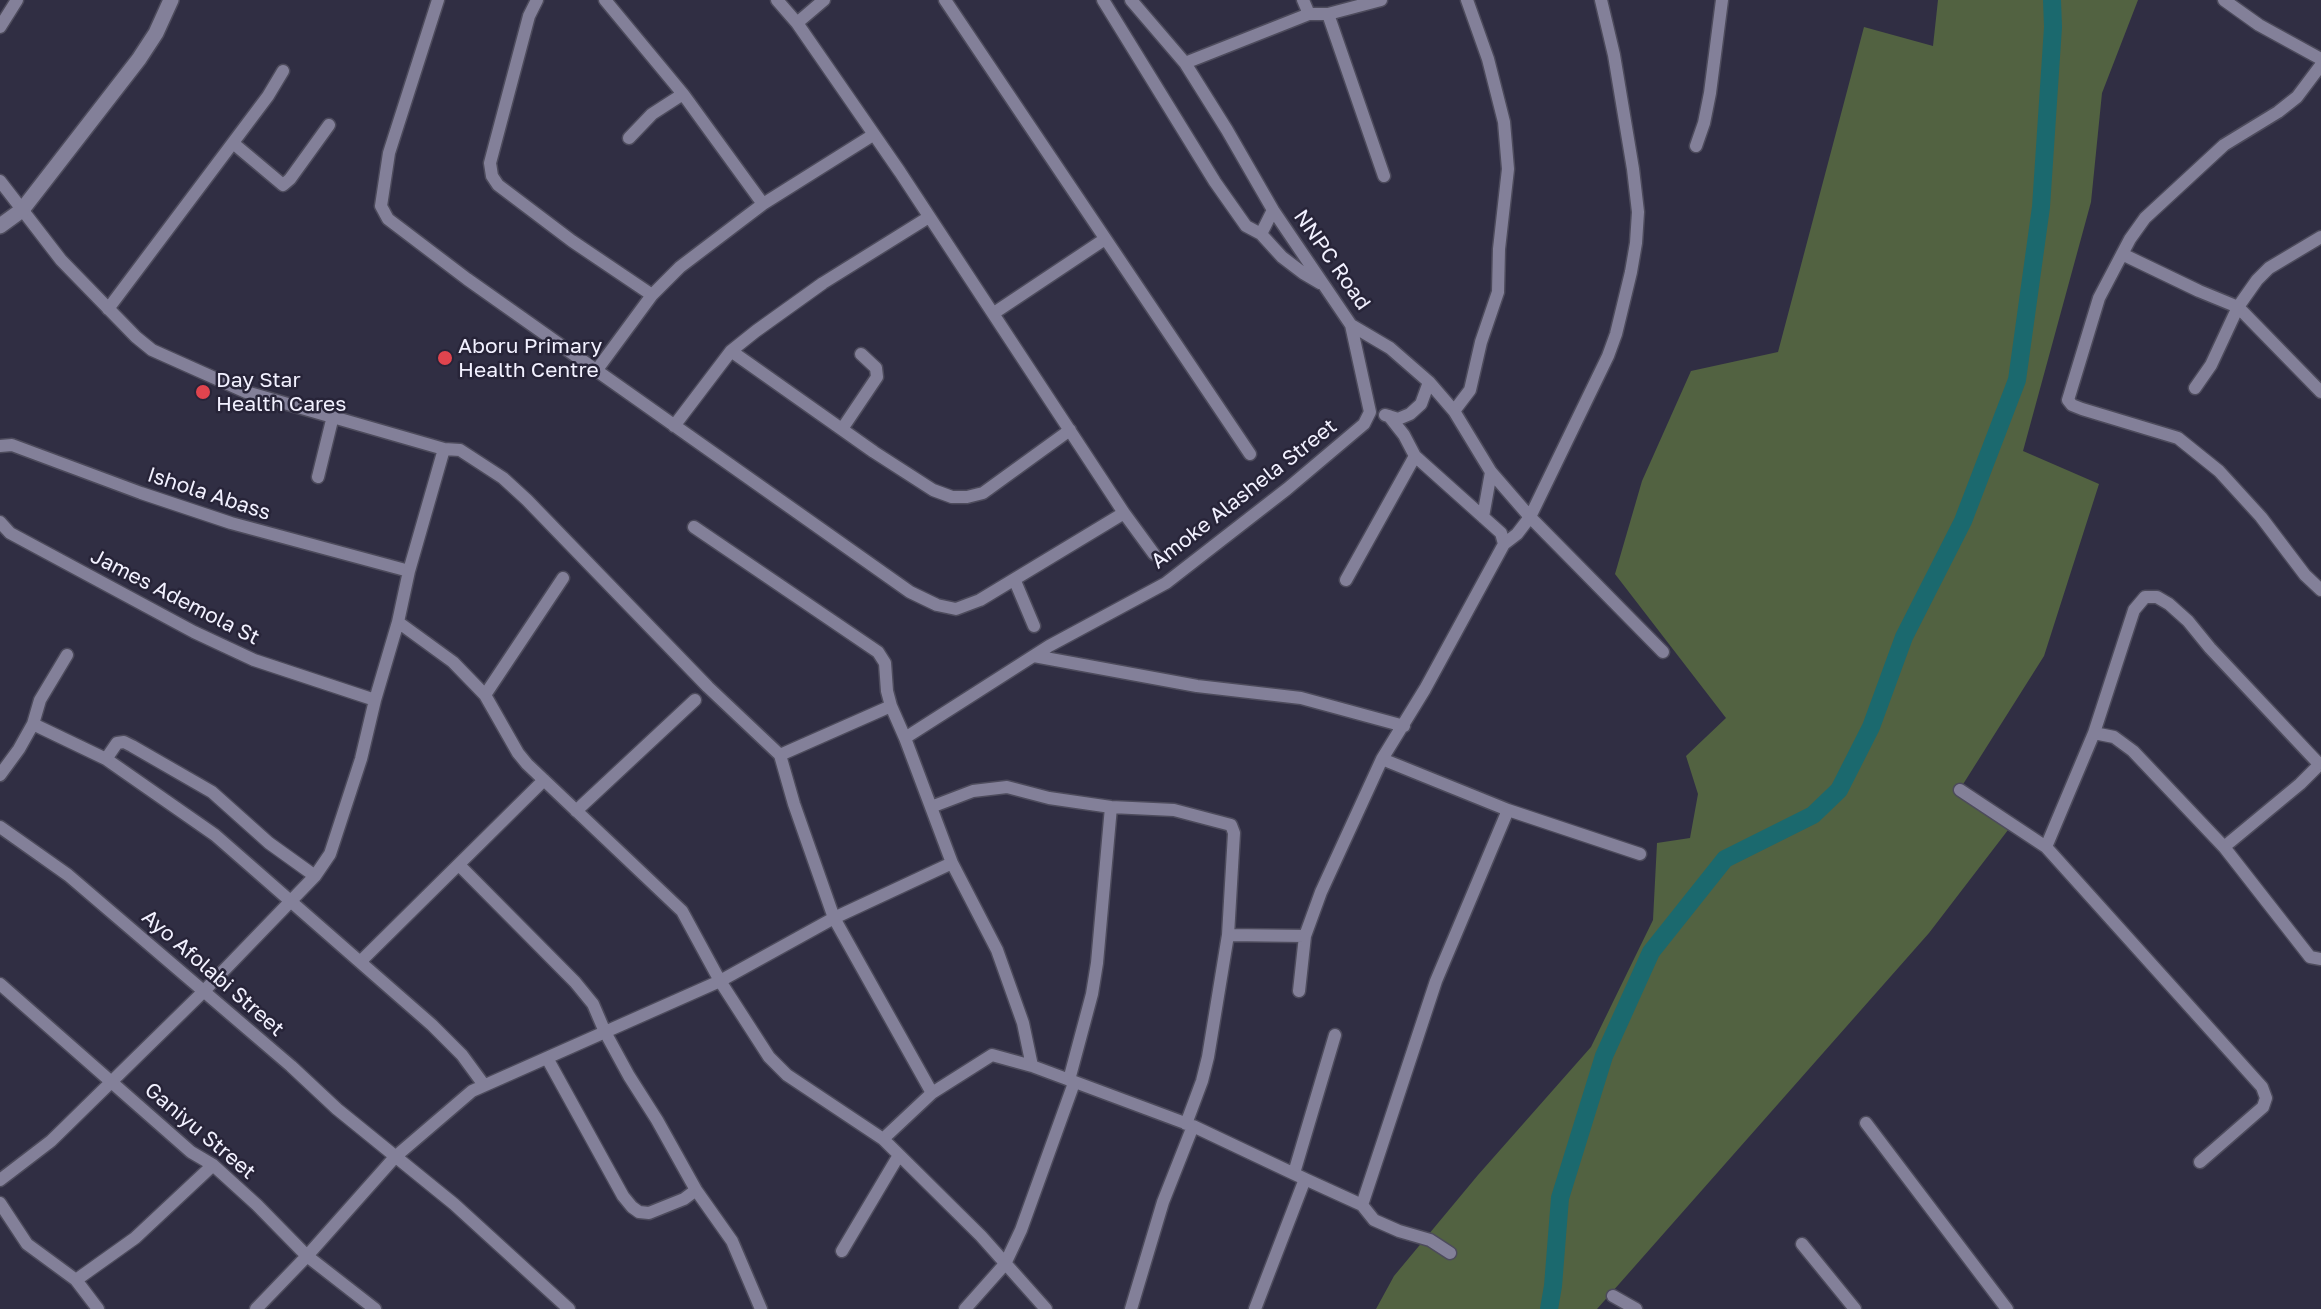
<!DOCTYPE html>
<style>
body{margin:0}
canvas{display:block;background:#302e43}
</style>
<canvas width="2321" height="1309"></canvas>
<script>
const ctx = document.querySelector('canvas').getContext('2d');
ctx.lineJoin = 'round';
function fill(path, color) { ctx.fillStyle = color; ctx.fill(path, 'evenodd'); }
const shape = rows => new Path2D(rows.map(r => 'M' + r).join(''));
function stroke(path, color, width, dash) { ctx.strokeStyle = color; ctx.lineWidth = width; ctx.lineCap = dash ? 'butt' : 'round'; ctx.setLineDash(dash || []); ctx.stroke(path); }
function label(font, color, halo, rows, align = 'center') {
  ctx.font = font + ' "Golos Text",sans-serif'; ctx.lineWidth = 5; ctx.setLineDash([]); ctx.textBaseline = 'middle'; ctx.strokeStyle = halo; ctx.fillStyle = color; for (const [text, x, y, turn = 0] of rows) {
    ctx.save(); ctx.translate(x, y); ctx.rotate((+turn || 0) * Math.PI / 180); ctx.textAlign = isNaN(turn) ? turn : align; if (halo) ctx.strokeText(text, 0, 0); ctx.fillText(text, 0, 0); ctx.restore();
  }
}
fill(shape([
 [1938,0,2138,0,2102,93,2091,202,2023,451,2099,484,2044,656,1960,789,2008,830,1929,933,1597,1309,1376,1309,1394,1276,1478,1175,1591,1047,1653,920,1657,843,1690,838,1698,794,1686,756,1726,718,1615,574,1642,481,1691,371,1778,352,1864,27,1933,46]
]), '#526241');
stroke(shape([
 [1549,1309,1553,1286,1560,1198,1604,1056,1651,952,1725,859,1813,815,1839,790,1871,727,1904,637,1963,521,2017,380,2041,207,2053,27,2052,0]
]), '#1b696e', 18);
const minor = shape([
 [438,0,389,153,381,206,388,219,467,279,910,592,937,605,956,609,980,600,1124,513],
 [537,0,529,16,490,163,492,176,498,185,572,241,652,295],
 [605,0,683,94,763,204],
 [777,0,797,23,900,172,1124,513,1154,554],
 [945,0,1250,454],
 [1103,0,1215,182,1246,226,1261,234,1282,257,1303,273,1320,283],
 [1131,0,1185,63,1227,130,1273,210,1351,325,1390,348,1429,382,1454,411,1491,472,1530,517,1663,652],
 [1303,0,1309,14],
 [2224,0,2259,25,2321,59],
 [1328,14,1384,176],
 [797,23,824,0],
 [0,27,17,0],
 [1185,63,1309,14,1328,14,1381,0],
 [2321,65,2297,97,2278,112,2224,145,2145,218,2130,239,2099,298,2068,400,2072,405,2082,409,2178,438,2219,471,2261,517,2305,575,2321,590],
 [629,138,652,114,683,94],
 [233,143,283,185,290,179,329,125],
 [1696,146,1704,123,1710,93,1722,0],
 [0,181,61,260,136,337,152,350,246,392,444,449,460,450,503,478,527,500,708,687,780,755,794,804,834,918,932,1093],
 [1261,234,1273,210],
 [2122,254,2199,291,2238,307,2321,392],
 [108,309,268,96,283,71],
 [994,313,1105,239],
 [731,351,874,452,933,490,952,497,967,497,983,493,1070,430],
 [596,371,652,295,680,267,763,204,873,135],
 [2195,388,2211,365,2238,307,2257,280,2269,268,2321,237],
 [1454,411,1470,390,1481,342,1498,292,1499,249,1508,169,1504,122,1488,59,1467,0],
 [1385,415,1398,419,1410,414,1421,404,1429,382],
 [1389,416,1404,435,1415,456,1501,533,1504,544],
 [674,426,731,351,756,331,823,283,929,217],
 [842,429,877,377,876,368,861,354],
 [0,446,12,445,141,493,231,523,409,571],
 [318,477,333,416],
 [1483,517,1491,472],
 [0,522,10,533,194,632,254,660,375,700],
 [694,527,878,652,885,663,887,691,891,706,905,738,952,863,997,950,1023,1023,1032,1066],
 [1346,580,1415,456],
 [1015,581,1034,626],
 [398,622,453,662,485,695,518,753,527,764,682,911,720,981,769,1057,787,1075,883,1139,981,1236,1046,1309],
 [1034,656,1197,686,1301,698,1404,726],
 [485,695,563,578],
 [33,724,106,759,215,835,432,1025,462,1055,484,1085],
 [2094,733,2114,737,2133,751,2224,847,2310,957,2321,959],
 [905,738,1049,646,1166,583,1287,489,1364,424,1370,412,1351,325],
 [780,755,891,706],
 [106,759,117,743,124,742,132,746,212,792,269,843,315,876],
 [1382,759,1508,810,1640,854],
 [0,775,19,749,33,724,40,700,67,655],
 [1960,790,2046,847,2262,1087,2266,1098,2263,1107,2200,1162],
 [931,807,973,791,1007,787,1049,798,1111,807,1174,810,1231,825,1234,833,1228,935,1208,1057,1202,1081,1186,1124],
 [576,811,695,700],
 [0,827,68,875,291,1066,337,1109,454,1204,569,1309],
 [2046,847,2094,733,2134,610,2145,597,2157,597,2169,604,2188,621,2210,648,2319,764],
 [2224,847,2300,784,2321,763],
 [459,865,575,982,593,1004,605,1032,629,1076,657,1120,696,1190,732,1241,761,1309],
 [1228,935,1305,936],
 [361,961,544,780],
 [0,984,191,1152,213,1165,257,1205,307,1256,375,1309],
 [1299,991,1305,936,1321,892,1382,759,1425,689,1504,544,1517,534,1530,517,1608,356,1616,334,1631,272,1636,243,1638,212,1633,169,1614,55,1601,0],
 [547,1058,623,1196,632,1207,639,1212,649,1213,684,1199,696,1190],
 [1069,1080,1092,994,1097,963,1111,807],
 [1866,1123,2007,1309],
 [883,1139,932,1093,992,1055,1032,1066,1193,1126,1305,1179,1255,1309],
 [1294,1173,1335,1035],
 [1305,1179,1362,1205,1374,1220,1399,1231,1430,1240,1450,1253],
 [0,1180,51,1141,203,992,315,876,330,854,361,759,375,700,398,622,409,571,444,449],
 [0,1203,27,1244,76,1280,98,1309],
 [1362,1205,1436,981,1508,810],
 [1802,1244,1855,1309],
 [842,1251,899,1155],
 [76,1280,135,1238,213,1165],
 [1613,1296,1636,1309],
 [256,1309,307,1256,395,1157,472,1091,720,981,834,918,952,863],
 [965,1309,1005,1264,1021,1230,1074,1083],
 [1131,1309,1163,1202,1193,1126]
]);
const tertiary = shape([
 [0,226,22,210,139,59,156,33,171,0]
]);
stroke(minor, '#4d4b5c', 15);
stroke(tertiary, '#4d4b5c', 18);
stroke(minor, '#838099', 12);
stroke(tertiary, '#838099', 15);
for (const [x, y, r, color] of [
 [445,358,8,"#e0444e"],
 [203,392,8,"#e0444e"]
]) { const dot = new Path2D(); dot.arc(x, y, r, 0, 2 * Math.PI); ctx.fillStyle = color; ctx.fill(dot); stroke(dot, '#272438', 2); }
label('21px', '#f2f1ff', '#272438', [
 ["NNPC Road",1332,260,55],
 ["Ishola Abass",209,494,18],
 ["Amoke Alashela Street",1244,494,-38],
 ["James Ademola St",175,597,27],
 ["Ayo Afolabi Street",213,973,41],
 ["Ganiyu Street",200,1131,40]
]);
label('21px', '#f2f1ff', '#272438', [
 ["Aboru Primary",458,346],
 ["Health Centre",458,370],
 ["Day Star",216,380],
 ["Health Cares",216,404]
], 'left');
</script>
